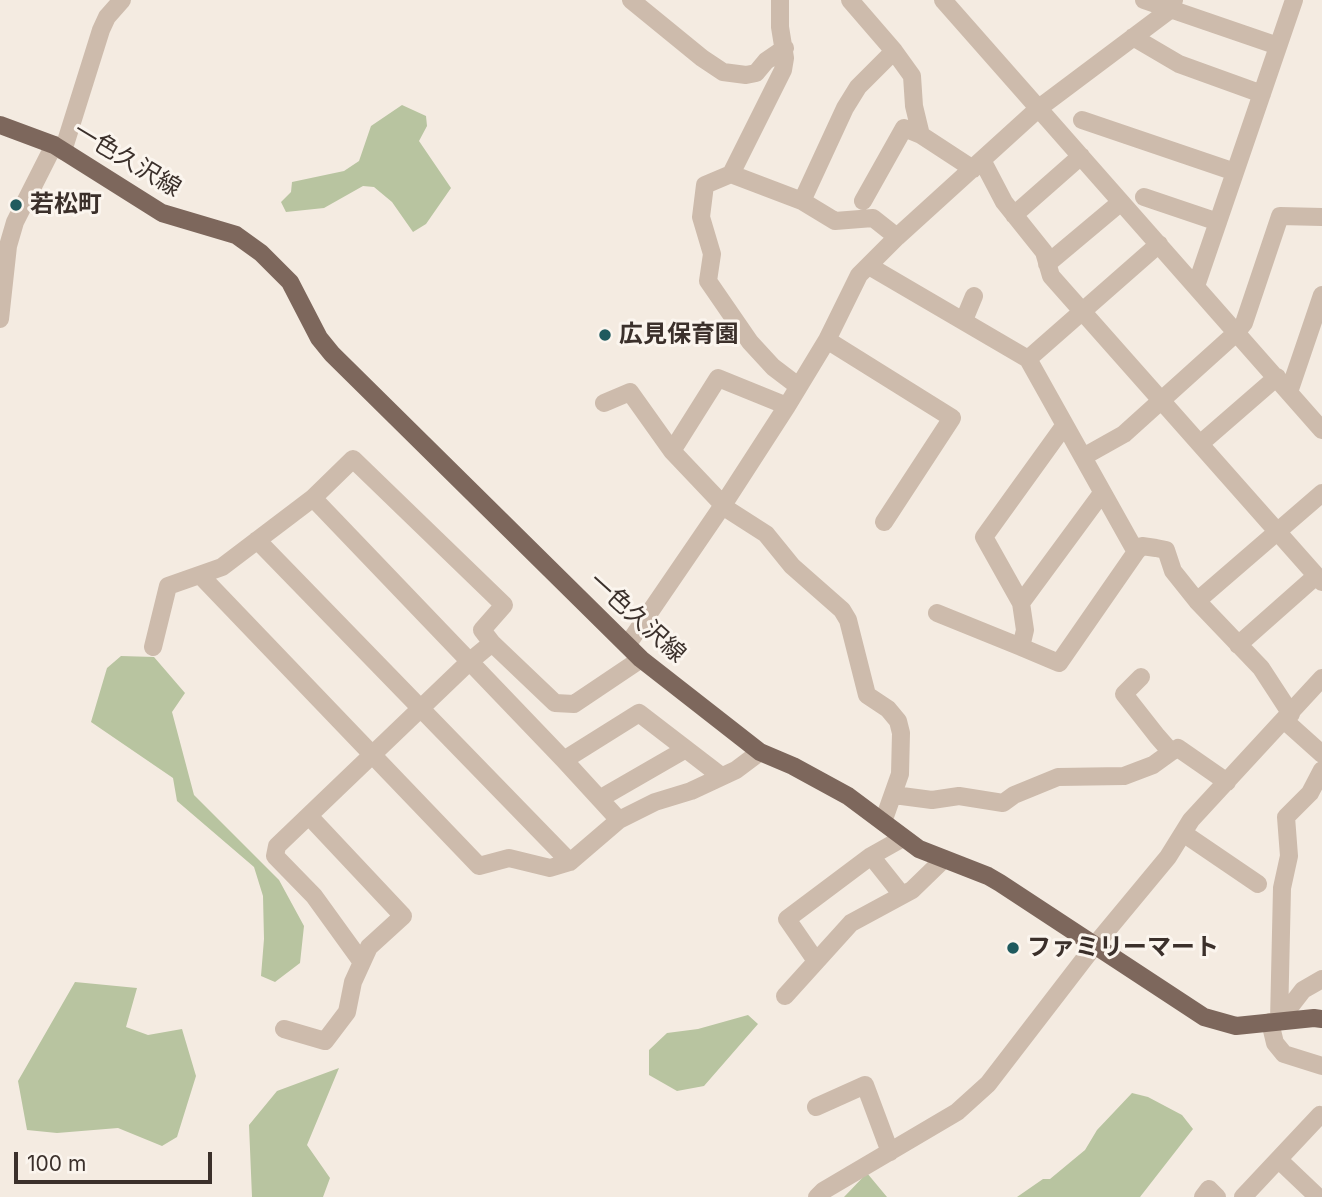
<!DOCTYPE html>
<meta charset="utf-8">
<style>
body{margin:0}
#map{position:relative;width:1322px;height:1197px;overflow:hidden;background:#f4ebe1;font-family:Inter,sans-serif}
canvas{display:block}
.scale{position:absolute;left:14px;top:1152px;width:198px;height:32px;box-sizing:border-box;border:4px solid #3b302b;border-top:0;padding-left:9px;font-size:21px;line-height:24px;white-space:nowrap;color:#3b302b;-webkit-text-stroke:5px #fbf5ee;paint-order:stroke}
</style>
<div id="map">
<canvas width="1322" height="1197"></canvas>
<div class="scale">100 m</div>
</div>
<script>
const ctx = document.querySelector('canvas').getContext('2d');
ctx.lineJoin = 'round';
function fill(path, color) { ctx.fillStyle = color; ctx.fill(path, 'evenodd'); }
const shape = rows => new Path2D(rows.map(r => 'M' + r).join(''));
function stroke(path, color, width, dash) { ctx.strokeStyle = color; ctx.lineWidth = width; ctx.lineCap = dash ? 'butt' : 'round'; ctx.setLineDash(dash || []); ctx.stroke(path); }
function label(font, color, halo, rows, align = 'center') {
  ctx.font = font + ' Inter,"Noto Sans JP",sans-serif'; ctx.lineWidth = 6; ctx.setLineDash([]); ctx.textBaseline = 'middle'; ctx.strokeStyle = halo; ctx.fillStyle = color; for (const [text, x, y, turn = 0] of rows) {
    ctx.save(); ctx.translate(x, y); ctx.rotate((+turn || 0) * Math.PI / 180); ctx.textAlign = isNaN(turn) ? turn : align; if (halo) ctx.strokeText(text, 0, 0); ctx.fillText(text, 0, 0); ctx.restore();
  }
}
fill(shape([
 [402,105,426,116,427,126,419,141,451,188,426,224,413,232,392,202,374,187,363,186,324,208,286,212,281,202,291,192,292,182,344,171,359,161,371,126],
 [121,656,154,657,185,693,172,712,194,795,279,880,304,926,300,963,275,982,261,976,264,939,263,896,254,867,177,801,173,778,91,722,107,668],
 [75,982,137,988,126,1027,148,1035,182,1029,196,1076,177,1137,162,1146,118,1128,57,1133,27,1130,18,1081],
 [748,1015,758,1024,704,1086,677,1091,649,1075,649,1050,667,1033,698,1029],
 [339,1068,307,1145,330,1178,323,1197,252,1197,249,1125,277,1091],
 [1132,1093,1148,1097,1182,1115,1193,1129,1140,1197,1017,1197,1043,1179,1050,1179,1085,1150,1097,1130],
 [867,1173,887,1197,844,1197]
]), '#b8c4a0');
stroke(shape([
 [631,0,702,58,723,72,746,75,756,73,766,61,785,48],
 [780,0,780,27,785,58,783,70,731,174,705,185,701,217,712,254,708,281,750,342,773,367,798,386],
 [850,0,894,51,912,76,914,106,921,135],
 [943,0,1322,430],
 [1144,0,1278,46],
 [1133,37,1179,64,1262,94],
 [1082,120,1235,172],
 [63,151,101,30,107,17,122,0],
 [982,160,1004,202,1044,252,1051,276,1322,582],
 [731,174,802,201,845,108,858,87,894,51],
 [1144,197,1218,222],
 [802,201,835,221,873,218,897,237],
 [863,201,904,128,921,135,973,169],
 [1014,215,1081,156],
 [1047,264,1121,202],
 [869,266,1028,359,1136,552],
 [1196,286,1294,0],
 [0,319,8,246,15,222,54,145],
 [964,320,974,296],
 [827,340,952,418,884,522],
 [1028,359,1159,244],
 [1289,392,1322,295],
 [604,403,630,392,672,451,727,509,766,534,792,566,842,610,848,620,867,695,888,709,898,721,901,733,900,774,883,822],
 [1064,426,984,537,1021,603,1025,630,1021,647,1059,663,1136,552,1142,546,1156,548,1166,550,1173,571,1197,601,1261,668,1291,714],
 [1201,443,1277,377],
 [672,451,718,378,787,406],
 [1083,457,1124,434,1236,333,1244,323,1280,216,1322,217],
 [313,498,564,760,619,820],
 [257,540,570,862],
 [200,575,479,866,509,858,550,868,570,862,619,820,655,802,691,791,736,770,760,752],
 [1197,601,1322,493],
 [1021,603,1102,493],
 [937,613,1021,647],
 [628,644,723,505,787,406,827,340,859,275,897,237,1039,108,1171,9,1174,0],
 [1238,645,1316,576],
 [153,647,168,586,222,567,313,498,353,459,504,605,482,630,492,643],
 [1141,677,1124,694,1157,736,1171,752,1178,748,1227,782],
 [1284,720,1322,754],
 [564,760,639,713,721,776],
 [894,795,932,800,959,796,1003,803,1014,795,1058,777,1124,776,1153,765,1171,752],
 [601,798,686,749],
 [1183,833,1258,884],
 [871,856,902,895],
 [361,961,314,896,275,856,277,846,469,662,492,643,555,703,574,704,641,659],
 [816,961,787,919,871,856,903,838],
 [785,996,851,923,912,890,944,859],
 [1279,1021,1282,888,1289,856,1286,817,1310,793,1322,770],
 [1279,1021,1303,990,1322,979],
 [1270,1022,1275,1043,1284,1054,1322,1066],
 [284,1029,325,1041,347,1012,353,982,369,947,403,916,309,816],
 [816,1107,865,1085,890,1152],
 [1279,1160,1318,1197],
 [817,1197,823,1191,957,1112,988,1084,1095,945,1168,857,1191,820,1322,678],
 [1203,1197,1209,1189,1217,1197],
 [1243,1197,1320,1115,1322,1116]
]), '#cdbbac', 18);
stroke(shape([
 [0,125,54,145,162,213,236,235,261,253,290,282,319,338,332,354,641,659,760,752,793,766,848,796,919,849,988,876,1000,883,1204,1017,1236,1026,1314,1018,1322,1019]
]), '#7d675c', 18);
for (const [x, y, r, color] of [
 [16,205,7,"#1f5a5e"],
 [605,335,7,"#1f5a5e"],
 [1013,948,7,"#1f5a5e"]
]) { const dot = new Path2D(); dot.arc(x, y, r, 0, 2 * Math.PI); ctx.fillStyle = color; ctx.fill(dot); stroke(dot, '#fbf5ee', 2.5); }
label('24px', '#3b302b', '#fbf5ee', [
 ["一色久沢線",127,160,31],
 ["一色久沢線",637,618,42]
]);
label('bold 24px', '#3b302b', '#fbf5ee', [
 ["若松町",30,205],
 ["広見保育園",619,335],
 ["ファミリーマート",1027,948]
], 'left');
</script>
